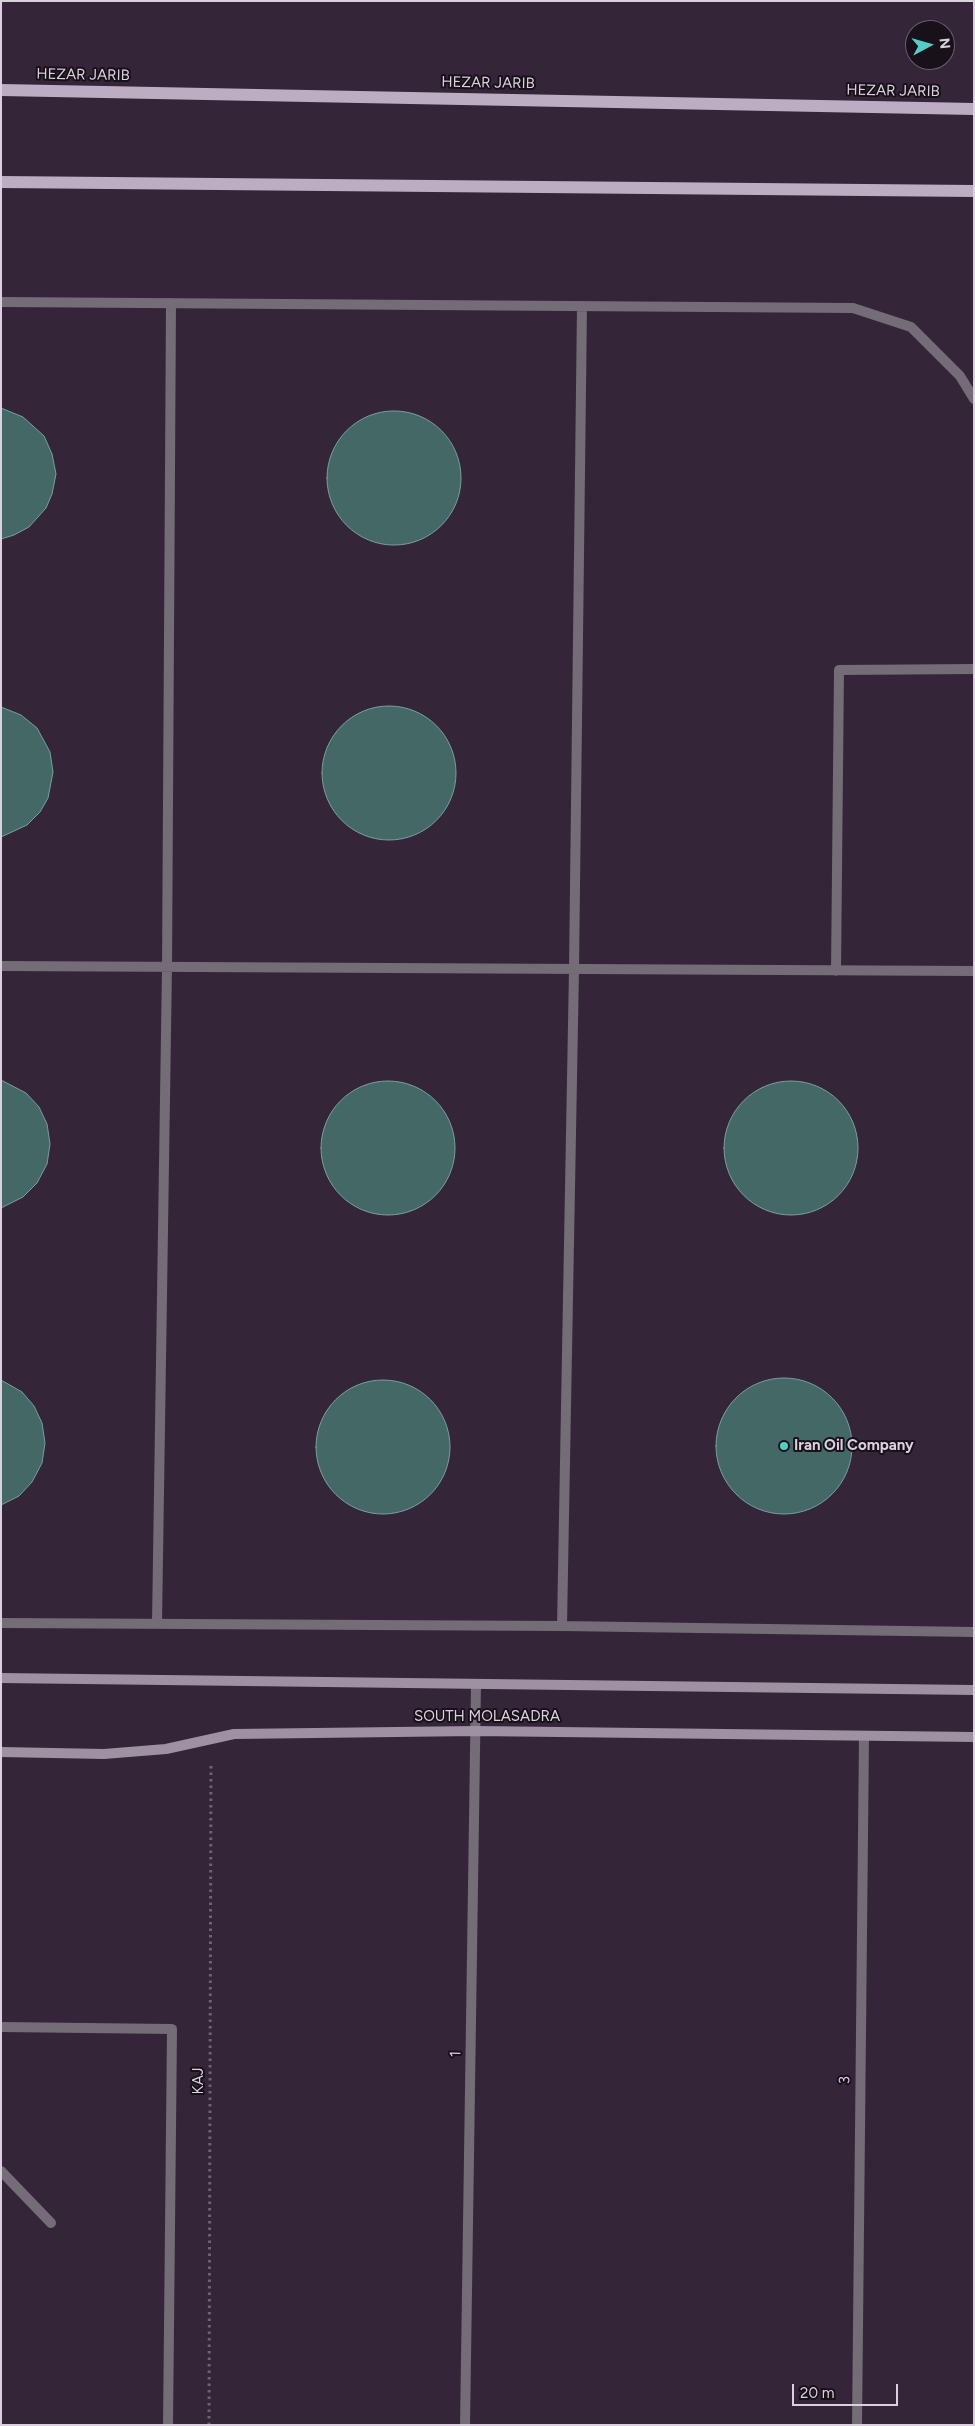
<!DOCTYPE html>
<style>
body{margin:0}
#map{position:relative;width:975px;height:2426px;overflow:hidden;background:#352539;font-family:Figtree,sans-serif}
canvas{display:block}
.frame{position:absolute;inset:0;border:2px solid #dbd1de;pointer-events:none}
.north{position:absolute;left:905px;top:20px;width:50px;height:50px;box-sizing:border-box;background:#18111a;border:1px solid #665e68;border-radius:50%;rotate:84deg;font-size:14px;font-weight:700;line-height:20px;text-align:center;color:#dbd1de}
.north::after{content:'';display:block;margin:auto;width:18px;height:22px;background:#54cdc8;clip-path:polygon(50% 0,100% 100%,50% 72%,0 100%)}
.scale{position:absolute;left:792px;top:2384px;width:106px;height:22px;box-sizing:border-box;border:2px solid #dbd1de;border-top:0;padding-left:6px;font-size:15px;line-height:18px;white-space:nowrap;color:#dbd1de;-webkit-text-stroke:4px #18111a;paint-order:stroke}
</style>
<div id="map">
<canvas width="975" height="2426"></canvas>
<div class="frame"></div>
<div class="north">N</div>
<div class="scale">20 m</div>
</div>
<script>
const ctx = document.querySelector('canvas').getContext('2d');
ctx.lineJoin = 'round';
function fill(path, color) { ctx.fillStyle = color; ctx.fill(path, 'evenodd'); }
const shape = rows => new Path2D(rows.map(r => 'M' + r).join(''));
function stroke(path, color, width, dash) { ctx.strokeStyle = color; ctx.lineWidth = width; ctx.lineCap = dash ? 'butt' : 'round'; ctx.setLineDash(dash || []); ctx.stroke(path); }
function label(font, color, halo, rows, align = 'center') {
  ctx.font = font + ' Figtree,sans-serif'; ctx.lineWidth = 4; ctx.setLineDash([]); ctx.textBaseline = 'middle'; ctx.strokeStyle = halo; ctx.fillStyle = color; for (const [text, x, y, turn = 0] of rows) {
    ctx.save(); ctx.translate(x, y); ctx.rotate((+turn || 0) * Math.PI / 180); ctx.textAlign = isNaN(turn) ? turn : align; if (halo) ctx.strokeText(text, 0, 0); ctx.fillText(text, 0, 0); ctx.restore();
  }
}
const building = shape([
 [1,408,23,417,44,436,52,454,56,474,52,494,46,508,29,527,14,535,1,539,1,408],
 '327 478a67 67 0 1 1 134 0a67 67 0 1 1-134 0Z',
 '322 773a67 67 0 1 1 134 0a67 67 0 1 1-134 0Z',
 [1,707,21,715,37,728,50,752,53,772,48,798,40,812,27,825,1,837,1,707],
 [1,1080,26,1093,39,1107,47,1124,50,1144,47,1164,37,1183,23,1197,1,1208,1,1080],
 '321 1148a67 67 0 1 1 134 0a67 67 0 1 1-134 0Z',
 '724 1148a67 67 0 1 1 134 0a67 67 0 1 1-134 0Z',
 '716 1446a68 68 0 1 1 136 0a68 68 0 1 1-136 0Z',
 [1,1380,22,1392,34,1406,42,1423,45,1443,42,1463,32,1482,19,1496,1,1505,1,1380],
 '316 1447a67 67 0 1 1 134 0a67 67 0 1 1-134 0Z'
]);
fill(building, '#446866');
stroke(building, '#799f9d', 1);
stroke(shape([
 [209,2425,211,1763]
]), '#706273', 3, [2.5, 4]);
stroke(shape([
 [1,302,853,308,911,327,960,376,974,399],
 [1,966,974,971],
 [836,971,839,670,974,669],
 [1,1623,562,1626,974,1632],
 [157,1623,167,967,171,303],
 [562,1626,574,969,582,306],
 [1,2027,172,2029,168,2425],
 [1,2171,51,2223]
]), '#746c77', 10);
stroke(shape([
 [465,2425,476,1684],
 [857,2425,864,1736]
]), '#746c77', 10);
stroke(shape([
 [1,1678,974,1690],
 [1,1752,104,1754,166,1749,234,1734,476,1731,974,1737]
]), '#9e91a1', 10);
stroke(shape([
 [1,90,974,109],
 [1,182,974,191]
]), '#bdadc2', 12);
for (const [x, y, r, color] of [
 [784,1446,5,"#54cdc8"]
]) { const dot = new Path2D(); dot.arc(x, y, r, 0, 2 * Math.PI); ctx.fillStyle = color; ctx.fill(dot); stroke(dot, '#18111a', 2); }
label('15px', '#dbd1de', '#18111a', [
 ["HEZAR JARIB",83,75,1],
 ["HEZAR JARIB",488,83,1],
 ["HEZAR JARIB",893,91,1],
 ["SOUTH MOLASADRA",487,1717],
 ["1",456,2054,-89],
 ["3",845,2080,-89],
 ["KAJ",199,2081,-90]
]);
label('bold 15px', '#dbd1de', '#18111a', [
 ["Iran Oil Company",794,1446]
], 'left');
</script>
